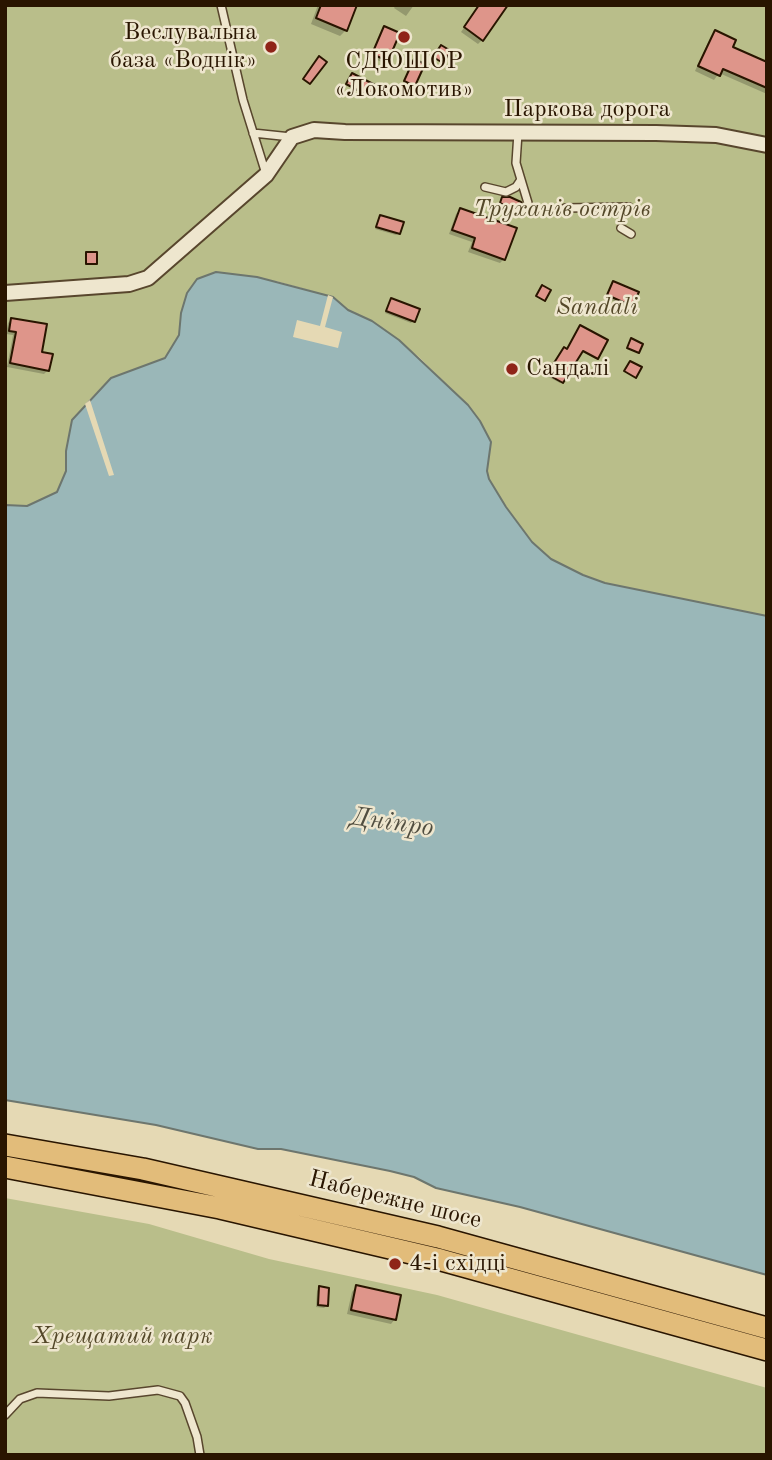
<!DOCTYPE html>
<meta charset="utf-8">
<style>
body{margin:0}
#map{position:relative;width:772px;height:1460px;overflow:hidden;background:#e5d9b4;font-family:"Old Standard TT",serif}
canvas{display:block}
.frame{position:absolute;inset:0;border:7px solid #291500;pointer-events:none}
</style>
<div id="map">
<canvas width="772" height="1460"></canvas>
<div class="frame"></div>
</div>
<script>
const ctx = document.querySelector('canvas').getContext('2d');
ctx.lineJoin = 'round';
function fill(path, color) { ctx.fillStyle = color; ctx.fill(path, 'evenodd'); }
const shape = rows => new Path2D(rows.map(r => 'M' + r).join(''));
function stroke(path, color, width, dash) { ctx.strokeStyle = color; ctx.lineWidth = width; ctx.lineCap = dash ? 'butt' : 'round'; ctx.setLineDash(dash || []); ctx.stroke(path); }
function label(font, color, halo, rows, align = 'center') {
  ctx.font = font + ' "Old Standard TT",serif'; ctx.lineWidth = 5; ctx.setLineDash([]); ctx.textBaseline = 'middle'; ctx.strokeStyle = halo; ctx.fillStyle = color; for (const [text, x, y, turn = 0] of rows) {
    ctx.save(); ctx.translate(x, y); ctx.rotate((+turn || 0) * Math.PI / 180); ctx.textAlign = isNaN(turn) ? turn : align; if (halo) ctx.strokeText(text, 0, 0); ctx.fillText(text, 0, 0); ctx.restore();
  }
}
fill(shape([
 [5,5,767,5,767,616,605,583,583,575,551,559,532,542,506,507,489,479,487,471,491,442,468,405,419,357,372,321,348,310,333,297,276,281,181,313,179,335,165,358,111,378,85,404,66,451,66,471,57,492,27,506,5,505],
 [5,1198,149,1224,269,1259,437,1295,767,1388,767,1455,5,1455]
]), '#b9be8a');
const water = shape([
 [216,272,257,277,333,297,348,310,372,321,399,340,468,405,480,421,491,442,487,471,489,479,506,507,532,542,551,559,583,575,605,583,767,616,767,1275,520,1207,436,1188,414,1177,390,1171,281,1149,258,1149,156,1125,5,1100,5,505,27,506,57,492,66,471,66,451,72,420,111,378,165,358,179,335,181,313,187,293,197,279,216,272]
]);
fill(water, '#9ab7b8');
stroke(water, '#6d766e', 2);
fill(shape([
 [328,295,333,297,325,327,342,332,338,348,293,337,297,320,320,326],
 [90,400,114,475,109,476,85,404]
]), '#e5d9b4');
fill(shape([
 [318,5,355,5,346,30,340,36,311,24],
 [396,5,414,5,406,16,394,8],
 [480,5,482,40,478,44,461,32],
 [384,28,386,60,384,63,370,57],
 [715,32,731,48,767,64,767,94,719,73,714,80,695,71,711,36],
 [414,61,414,85,411,87,403,83],
 [500,202,522,214,520,216,498,206],
 [460,210,504,259,500,263,468,252,472,242,449,234,456,214],
 [380,217,399,233,396,235,375,229],
 [613,283,636,293,628,308,605,297],
 [391,300,413,321,411,323,385,313],
 [11,320,40,353,48,370,44,374,7,367,13,335,6,334,8,323],
 [606,341,596,359,581,351,560,383,547,376,564,350],
 [356,1287,395,1319,391,1324,347,1314,352,1292],
 [319,1288,327,1305,324,1308,316,1307,317,1291]
]), '#0003');
const building = shape([
 [321,5,357,5,347,31,316,18,321,5],
 [479,5,508,5,483,41,464,27,479,5],
 [384,26,400,33,388,61,372,54,384,26],
 [715,30,736,40,733,47,767,62,767,88,723,69,720,76,698,66,715,30],
 [441,45,451,51,443,63,433,57,441,45],
 [319,56,327,62,310,84,303,79,319,56],
 [414,59,425,64,415,86,404,81,414,59],
 [352,73,375,85,369,96,346,84,352,73],
 [502,197,510,197,521,202,526,209,523,215,500,203,502,197],
 [460,208,517,228,505,260,472,248,475,238,452,230,460,208],
 [380,215,404,222,400,234,376,227,380,215],
 [86,252,97,252,97,264,86,264,86,252],
 [613,281,639,292,632,306,607,295,613,281],
 [542,285,551,290,545,301,536,296,542,285],
 [391,298,420,309,415,322,386,311,391,298],
 [11,318,47,324,42,352,53,354,49,371,10,363,16,332,9,331,11,318],
 [580,325,608,340,598,359,583,351,563,383,547,374,564,347,567,349,580,325],
 [631,338,643,344,639,353,627,348,631,338],
 [630,361,642,367,636,378,624,371,630,361],
 [356,1285,401,1295,396,1320,351,1310,356,1285],
 [319,1286,329,1288,328,1306,318,1305,319,1286]
]);
fill(building, '#de958a');
stroke(building, '#291500', 2);
const service = shape([
 [221,5,243,100,266,174],
 [253,133,291,137],
 [518,133,516,163,528,203],
 [485,187,506,192,516,187,520,181],
 [565,208,629,207],
 [621,228,631,234],
 [5,1415,20,1399,37,1393,109,1396,158,1390,180,1396,185,1403,197,1437,200,1455]
]);
const minor = shape([
 [5,293,129,284,148,278,266,175,292,137,314,130,345,132,656,133,716,135,767,145]
]);
const primary = shape([
 [5,1145,143,1169,438,1237,767,1328],
 [5,1167,220,1208,441,1260,767,1350]
]);
stroke(service, '#58462d', 10);
stroke(minor, '#58462d', 18);
stroke(primary, '#291500', 24);
stroke(service, '#eee6ce', 7);
stroke(minor, '#eee6ce', 14);
stroke(primary, '#e2bc7a', 21);
for (const [x, y, r, color] of [
 [404,37,7,"#8f2418"],
 [271,47,7,"#8f2418"],
 [512,369,7,"#8f2418"],
 [395,1264,7,"#8f2418"]
]) { const dot = new Path2D(); dot.arc(x, y, r, 0, 2 * Math.PI); ctx.fillStyle = color; ctx.fill(dot); stroke(dot, '#eee6ce', 2.5); }
label('24px', '#291500', '#eee6ce', [
 ["Веслувальна",257,33,"right"],
 ["база «Воднік»",257,61,"right"],
 ["СДЮШОР",404,62,"center"],
 ["«Локомотив»",404,90,"center"],
 ["Сандалі",526,369],
 ["4-і східці",409,1264]
], 'left');
label('24px', '#291500', '#eee6ce', [
 ["Паркова дорога",587,110],
 ["Набережне шосе",395,1200,14]
]);
label('italic 24px', '#544829', '#eee6ce', [
 ["Труханів острів",562,210],
 ["Sandali",597,308],
 ["Хрещатий парк",122,1337]
]);
label('italic 26px', '#514e40', '#eee6ce', [
 ["Дніпро",392,823,8]
]);
</script>
